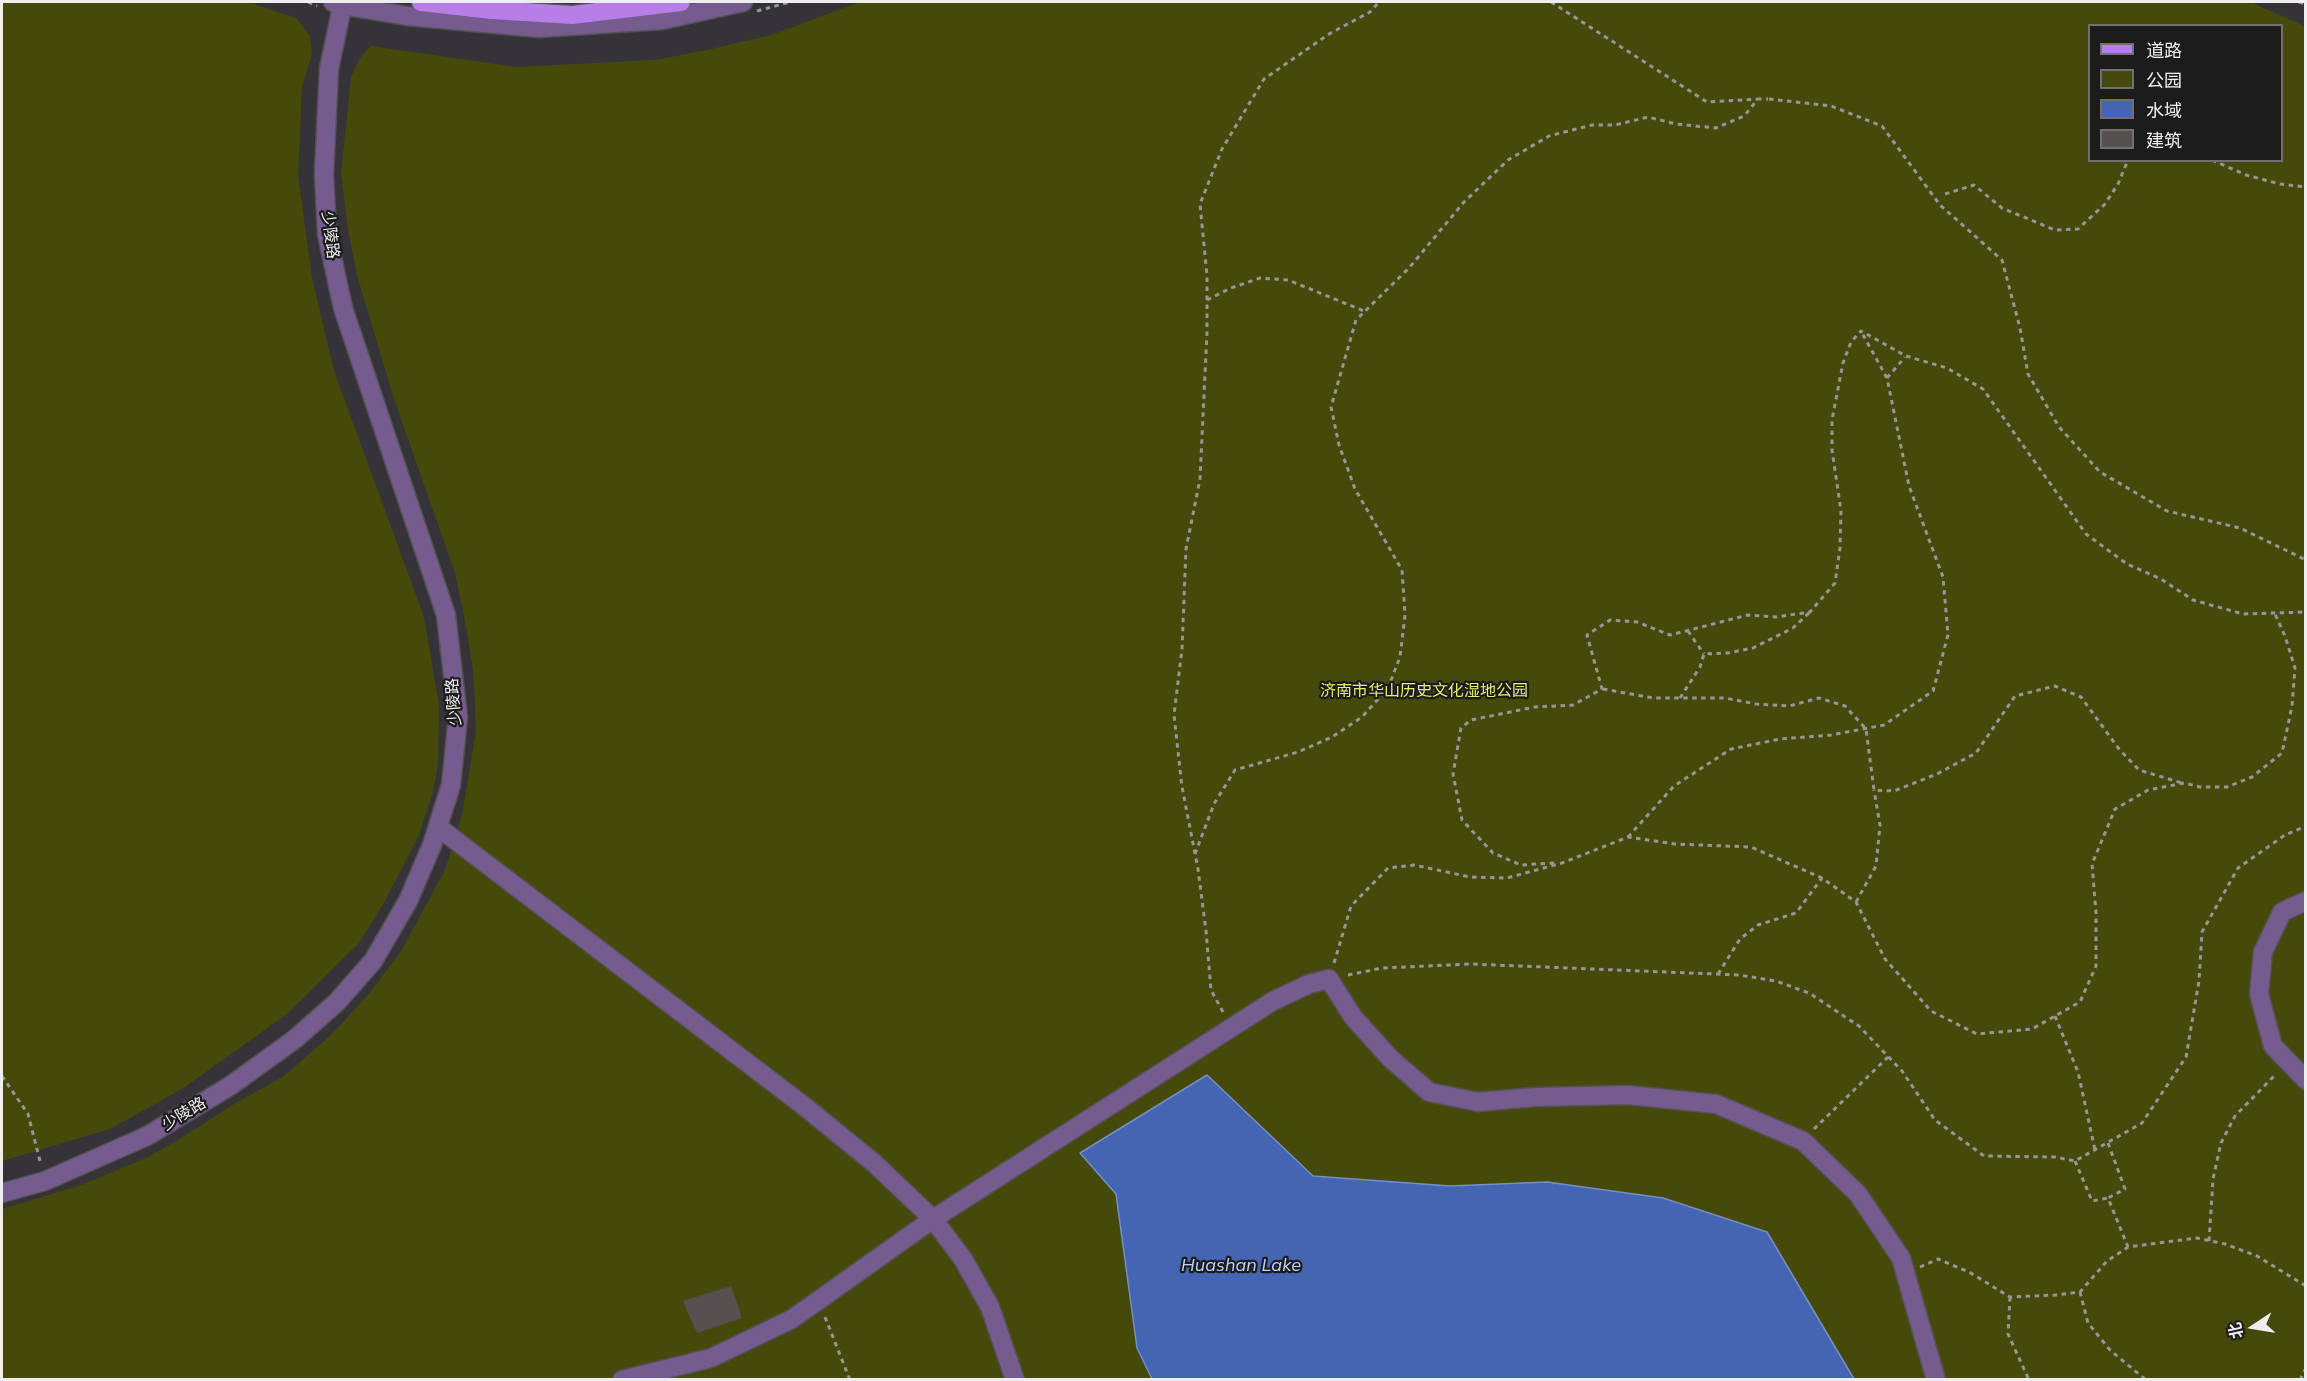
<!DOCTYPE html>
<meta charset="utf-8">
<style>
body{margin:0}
#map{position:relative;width:2307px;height:1381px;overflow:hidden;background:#353337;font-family:Mulish,"Noto Sans SC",sans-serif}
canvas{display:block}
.frame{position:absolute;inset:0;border:3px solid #eeedef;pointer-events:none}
.legend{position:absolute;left:2088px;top:24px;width:195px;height:138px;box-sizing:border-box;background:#1c1c1d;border:2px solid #707071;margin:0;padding:8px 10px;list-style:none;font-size:18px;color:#eeedef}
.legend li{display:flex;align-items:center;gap:12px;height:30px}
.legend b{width:30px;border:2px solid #707071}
.north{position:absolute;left:2223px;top:1297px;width:60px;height:60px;-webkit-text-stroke:4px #1c1c1d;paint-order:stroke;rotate:258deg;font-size:16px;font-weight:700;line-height:24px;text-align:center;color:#eeedef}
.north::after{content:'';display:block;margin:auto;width:21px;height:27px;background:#eeedef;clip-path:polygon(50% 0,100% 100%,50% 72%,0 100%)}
</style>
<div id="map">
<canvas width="2307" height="1381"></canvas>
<div class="frame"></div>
<ul class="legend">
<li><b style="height:8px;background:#b77ee7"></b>道路</li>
<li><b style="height:16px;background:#454a0a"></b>公园</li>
<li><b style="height:16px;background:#4365b2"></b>水域</li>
<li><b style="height:16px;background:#565150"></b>建筑</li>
</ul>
<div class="north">北</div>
</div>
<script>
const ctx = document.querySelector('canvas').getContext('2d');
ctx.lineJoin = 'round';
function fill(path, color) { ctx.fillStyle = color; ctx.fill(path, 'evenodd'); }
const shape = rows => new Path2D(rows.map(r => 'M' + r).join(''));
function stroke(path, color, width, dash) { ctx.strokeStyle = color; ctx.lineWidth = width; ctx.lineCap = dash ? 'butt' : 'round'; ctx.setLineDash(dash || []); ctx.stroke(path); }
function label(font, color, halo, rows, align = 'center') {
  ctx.font = font + ' Mulish,"Noto Sans SC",sans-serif'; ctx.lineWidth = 4.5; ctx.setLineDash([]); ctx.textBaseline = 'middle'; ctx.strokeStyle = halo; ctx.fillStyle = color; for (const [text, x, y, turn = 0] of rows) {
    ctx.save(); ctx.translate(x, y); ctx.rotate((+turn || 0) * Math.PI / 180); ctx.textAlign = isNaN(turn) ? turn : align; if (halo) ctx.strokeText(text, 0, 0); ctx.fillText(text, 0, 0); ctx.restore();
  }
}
fill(shape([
 [2,2,248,2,296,18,310,36,312,53,302,87,298,175,312,278,334,371,424,617,439,705,438,766,432,795,419,835,385,901,359,943,287,1014,182,1089,110,1129,2,1161],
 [860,2,2250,2,2305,26,2305,1379,2,1380,2,1209,81,1185,148,1157,183,1137,234,1104,284,1076,330,1036,368,995,400,953,445,870,462,815,476,731,473,669,466,626,455,573,392,393,357,275,348,229,341,173,351,77,360,58,371,46,516,67,655,60,707,50,771,35],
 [2090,26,2282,26,2282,160,2090,160]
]), '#454a0a');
const water = shape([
 [1207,1075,1313,1176,1450,1186,1547,1182,1663,1198,1767,1232,1854,1379,1152,1379,1137,1348,1116,1194,1080,1153,1207,1075]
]);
fill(water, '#4365b2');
stroke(water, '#768ec4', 1.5);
fill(shape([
 [731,1286,742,1318,697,1333,683,1301]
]), '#565150');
const minor = shape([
 [333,2,342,5,407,16,539,28,662,20,743,2],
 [438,827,804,1106,874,1163,933,1219,963,1259,990,1307,1015,1380],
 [2306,901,2282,912,2263,952,2259,994,2273,1046,2306,1080],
 [2,1193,45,1181,147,1136,230,1086,295,1039,337,1002,373,961,408,901,432,845,451,785,458,717,446,615,343,308,327,234,324,174,329,69,343,2],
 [622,1380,711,1358,792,1319,933,1219,1273,1001,1309,984,1329,979,1353,1017,1390,1058,1429,1092,1478,1102,1535,1097,1628,1095,1716,1104,1803,1141,1858,1194,1901,1258,1936,1380]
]);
const major = shape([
 [421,2,492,10,572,15,681,2]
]);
stroke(minor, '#535154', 21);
stroke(major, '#535154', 21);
stroke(shape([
 [308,2,317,6],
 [1551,2,1707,102,1759,99],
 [2299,2,2306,4],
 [757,11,790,2],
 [1769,99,1831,106,1882,126,1940,205,2002,260,2020,328,2028,374,2059,427,2100,472,2167,511,2240,528,2306,560],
 [2212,160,2246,175,2280,184,2306,187],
 [1945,194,1974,185,2002,208,2055,230,2078,229,2105,204,2118,184,2128,160],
 [1207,300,1231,288,1260,278,1288,280,1364,311],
 [1887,378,1905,357],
 [1688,631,1704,654],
 [1603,689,1653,698,1725,698,1756,704,1789,706,1819,698,1845,706,1866,729,1874,790,1894,791,1937,774,1976,753,2015,696,2055,686,2081,697,2119,749,2139,770,2182,783],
 [1680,698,1700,667,1704,654,1728,653,1753,648,1793,628,1809,613],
 [1628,837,1674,786,1731,749,1780,739,1831,735,1884,725,1933,691,1948,635,1943,577,1909,486,1887,378,1862,333],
 [1195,854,1214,804,1235,770,1298,752,1332,737,1362,717,1388,688,1400,657,1405,615,1402,570,1355,489,1339,445,1331,407,1356,320,1409,268,1464,202,1508,160,1549,136,1592,125,1615,125,1648,117,1676,124,1716,128,1744,116,1758,99,1768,99],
 [1554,863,1521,865,1493,853,1462,820,1453,774,1461,728,1471,720,1535,707,1573,705,1602,689,1587,635,1610,620,1637,622,1670,635,1748,615,1776,617,1810,612,1835,583,1840,548,1841,511,1832,450,1832,420,1843,363,1851,342,1861,331,1906,356,1947,368,1983,389,2086,534,2127,564,2161,579,2193,600,2243,614,2306,612],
 [1856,902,1876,866,1880,825,1874,790],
 [1334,963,1351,906,1388,868,1414,865,1470,877,1507,878,1562,863,1628,837,1675,844,1751,847,1822,878,1856,902,1885,959,1931,1011,1977,1034,2032,1029,2080,1002,2096,966,2096,913,2092,864,2115,809,2148,790,2184,783,2200,787,2227,787,2252,777,2282,753,2292,706,2295,668,2285,636,2275,614],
 [1718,974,1740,939,1758,925,1796,913,1822,878],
 [1348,975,1382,968,1471,964,1739,975,1776,981,1809,993,1859,1026,1902,1071,1935,1120,1984,1156,2055,1157,2075,1161,2142,1123,2186,1057,2199,981,2202,932,2238,868,2285,835,2306,826],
 [1223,1012,1211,990,1206,931,1198,869,1182,787,1174,715,1182,649,1186,549,1200,479,1207,332,1207,276,1200,204,1222,149,1264,79,1329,34,1370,12,1379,2],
 [2055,1016,2078,1072,2095,1150],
 [2,1076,28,1114,41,1165],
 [1814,1129,1888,1057],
 [2108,1143,2125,1189,2108,1198,2128,1247],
 [2075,1161,2092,1201,2108,1198],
 [2209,1241,2213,1179,2221,1143,2235,1116,2276,1074],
 [1920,1267,1938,1259,1969,1272,2010,1297,2056,1295,2080,1292,2107,1261,2128,1247,2197,1238,2225,1244,2257,1256,2306,1286],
 [2080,1292,2088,1323,2110,1350,2146,1380],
 [2010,1297,2008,1334,2029,1380],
 [825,1317,850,1380],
 [2300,1380,2306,1368]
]), '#979598', 3, [4.5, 4.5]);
stroke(minor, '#765b8f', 18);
stroke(major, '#b77ee7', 18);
label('16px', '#eeedef', '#1c1c1d', [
 ["少陵路",330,235,83],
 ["少陵路",454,702,-94],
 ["少陵路",184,1114,-31]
]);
label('16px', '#e2f06a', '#1c1c1d', [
 ["济南市华山历史文化湿地公园",1424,691]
]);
label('italic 18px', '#bdd2fc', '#1c1c1d', [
 ["Huashan Lake",1241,1266]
]);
</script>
